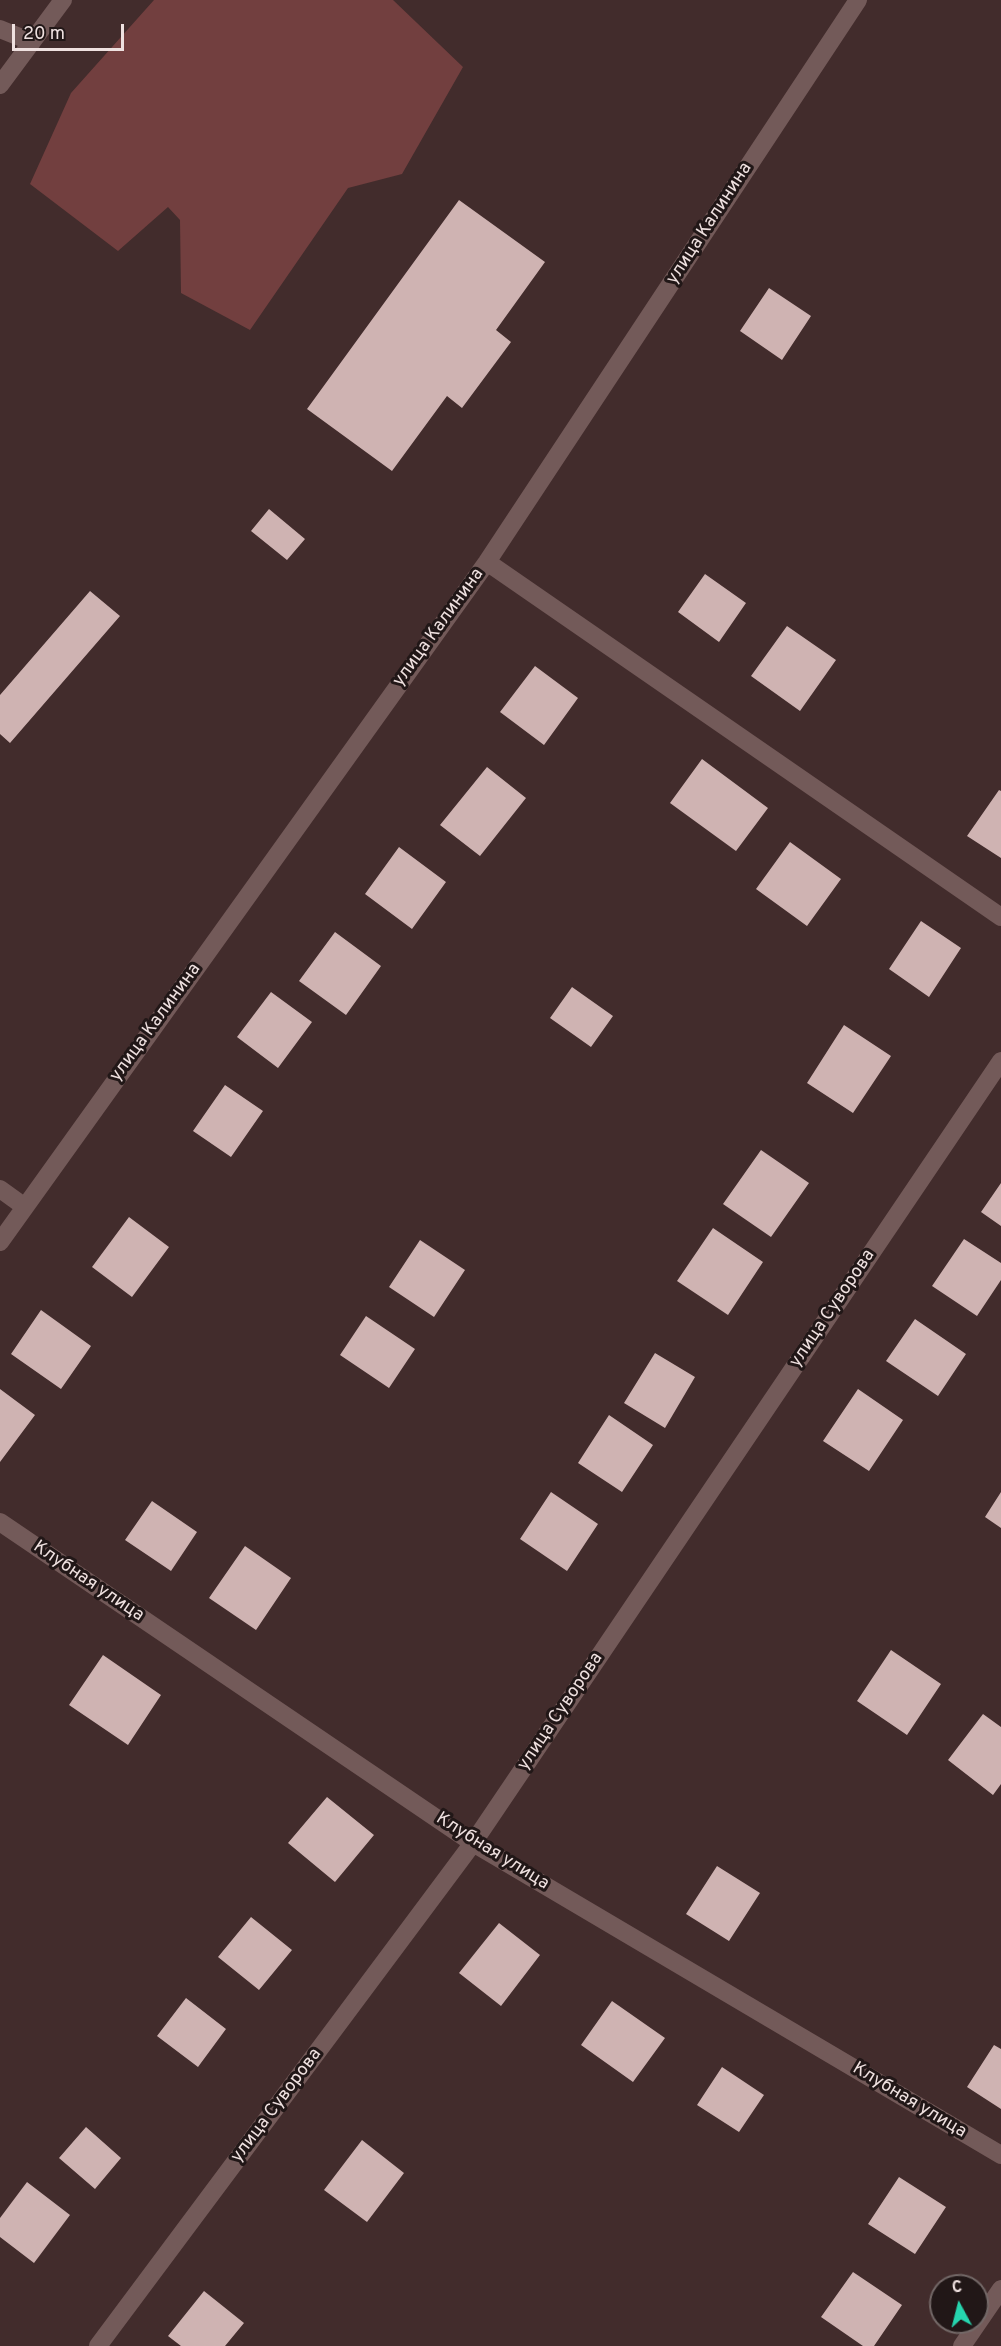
<!DOCTYPE html>
<meta charset="utf-8">
<style>
body{margin:0}
#map{position:relative;width:1001px;height:2346px;overflow:hidden;background:#422c2c;font-family:Overpass,sans-serif}
canvas{display:block}
.north{position:absolute;left:929px;top:2274px;width:60px;height:60px;box-sizing:border-box;background:#211717;border:2px solid #736867;border-radius:50%;rotate:353deg;font-size:16px;font-weight:700;line-height:24px;text-align:center;color:#efe1e0}
.north::after{content:'';display:block;margin:auto;width:21px;height:27px;background:#26d5ae;clip-path:polygon(50% 0,100% 100%,50% 72%,0 100%)}
.scale{position:absolute;left:12px;top:24px;width:112px;height:27px;box-sizing:border-box;border:3px solid #efe1e0;border-top:0;padding-left:8px;font-size:18px;line-height:21px;white-space:nowrap;color:#efe1e0;-webkit-text-stroke:4px #211717;paint-order:stroke}
</style>
<div id="map">
<canvas width="1001" height="2346"></canvas>
<div class="north">С</div>
<div class="scale">20 m</div>
</div>
<script>
const ctx = document.querySelector('canvas').getContext('2d');
ctx.lineJoin = 'round';
function fill(path, color) { ctx.fillStyle = color; ctx.fill(path, 'evenodd'); }
const shape = rows => new Path2D(rows.map(r => 'M' + r).join(''));
function stroke(path, color, width, dash) { ctx.strokeStyle = color; ctx.lineWidth = width; ctx.lineCap = dash ? 'butt' : 'round'; ctx.setLineDash(dash || []); ctx.stroke(path); }
function label(font, color, halo, rows, align = 'center') {
  ctx.font = font + ' Overpass,sans-serif'; ctx.lineWidth = 6; ctx.setLineDash([]); ctx.textBaseline = 'middle'; ctx.strokeStyle = halo; ctx.fillStyle = color; for (const [text, x, y, turn = 0] of rows) {
    ctx.save(); ctx.translate(x, y); ctx.rotate((+turn || 0) * Math.PI / 180); ctx.textAlign = isNaN(turn) ? turn : align; if (halo) ctx.strokeText(text, 0, 0); ctx.fillText(text, 0, 0); ctx.restore();
  }
}
fill(shape([
 [154,0,393,0,463,67,402,174,348,188,250,330,181,293,180,220,168,207,118,251,30,184,71,93]
]), '#723f3f');
fill(shape([
 [459,200,545,262,496,330,511,342,462,408,447,396,392,471,307,409],
 [769,288,811,316,782,360,740,331],
 [269,509,305,539,287,560,251,531],
 [705,574,746,603,719,642,678,612],
 [90,591,120,616,10,743,0,734,0,695],
 [787,626,836,660,800,711,751,676],
 [535,666,578,698,544,745,500,712],
 [702,759,768,808,736,851,670,803],
 [487,767,526,798,480,856,440,825],
 [999,790,1001,791,1001,858,967,836],
 [790,842,841,879,807,926,756,889],
 [399,847,446,882,412,929,365,894],
 [921,921,961,948,929,997,889,969],
 [335,932,381,966,346,1015,299,981],
 [572,987,613,1016,591,1047,550,1018],
 [271,992,312,1022,278,1068,237,1037],
 [844,1025,891,1056,853,1113,807,1083],
 [225,1085,263,1111,231,1157,193,1131],
 [761,1150,809,1183,771,1237,723,1204],
 [1001,1183,1001,1226,981,1212],
 [129,1217,169,1247,132,1297,92,1267],
 [713,1228,763,1262,728,1315,677,1281],
 [964,1239,1001,1263,1001,1280,977,1316,932,1286],
 [420,1240,465,1270,434,1317,389,1287],
 [41,1310,91,1346,61,1389,11,1354],
 [366,1316,415,1349,389,1388,340,1355],
 [915,1319,966,1354,938,1396,886,1361],
 [655,1353,695,1377,665,1428,624,1403],
 [0,1389,35,1415,0,1462],
 [858,1389,903,1420,869,1471,823,1441],
 [609,1415,653,1445,622,1492,578,1463],
 [551,1492,598,1524,567,1571,520,1539],
 [1001,1492,1001,1528,985,1517],
 [152,1501,197,1532,171,1571,125,1540],
 [245,1546,291,1578,256,1630,209,1598],
 [891,1650,941,1684,907,1735,857,1701],
 [103,1655,161,1695,128,1745,69,1705],
 [983,1714,1001,1727,1001,1784,993,1795,948,1760],
 [327,1797,374,1835,335,1882,288,1843],
 [717,1866,760,1893,729,1941,686,1914],
 [251,1917,292,1950,259,1990,218,1957],
 [499,1923,540,1955,501,2006,459,1973],
 [186,1998,226,2029,198,2067,157,2036],
 [612,2001,665,2038,633,2082,581,2045],
 [994,2045,1001,2049,1001,2109,967,2087],
 [722,2067,764,2095,739,2132,697,2105],
 [86,2127,121,2158,95,2189,59,2158],
 [362,2140,404,2173,367,2222,324,2190],
 [899,2177,946,2207,915,2254,868,2224],
 [27,2182,70,2215,34,2263,0,2237,0,2218],
 [853,2272,902,2305,874,2346,863,2346,821,2317],
 [204,2291,244,2323,225,2346,181,2346,168,2336]
]), '#cfb3b2');
stroke(shape([
 [0,29,32,42],
 [0,85,63,0],
 [487,562,1001,917],
 [0,1189,25,1207],
 [0,1242,487,562,858,0],
 [0,1522,473,1843,1001,2155],
 [98,2346,473,1843,1001,1061],
 [962,2346,1001,2289]
]), '#735a59', 18);
label('18px', '#efe1e0', '#211717', [
 ["улица Калинина",710,224,-57],
 ["улица Калинина",439,628,-54],
 ["улица Калинина",156,1023,-54],
 ["улица Суворова",833,1309,-56],
 ["Клубная улица",88,1582,34],
 ["улица Суворова",561,1712,-56],
 ["Клубная улица",492,1852,32],
 ["Клубная улица",909,2101,31],
 ["улица Суворова",277,2106,-53]
]);
</script>
